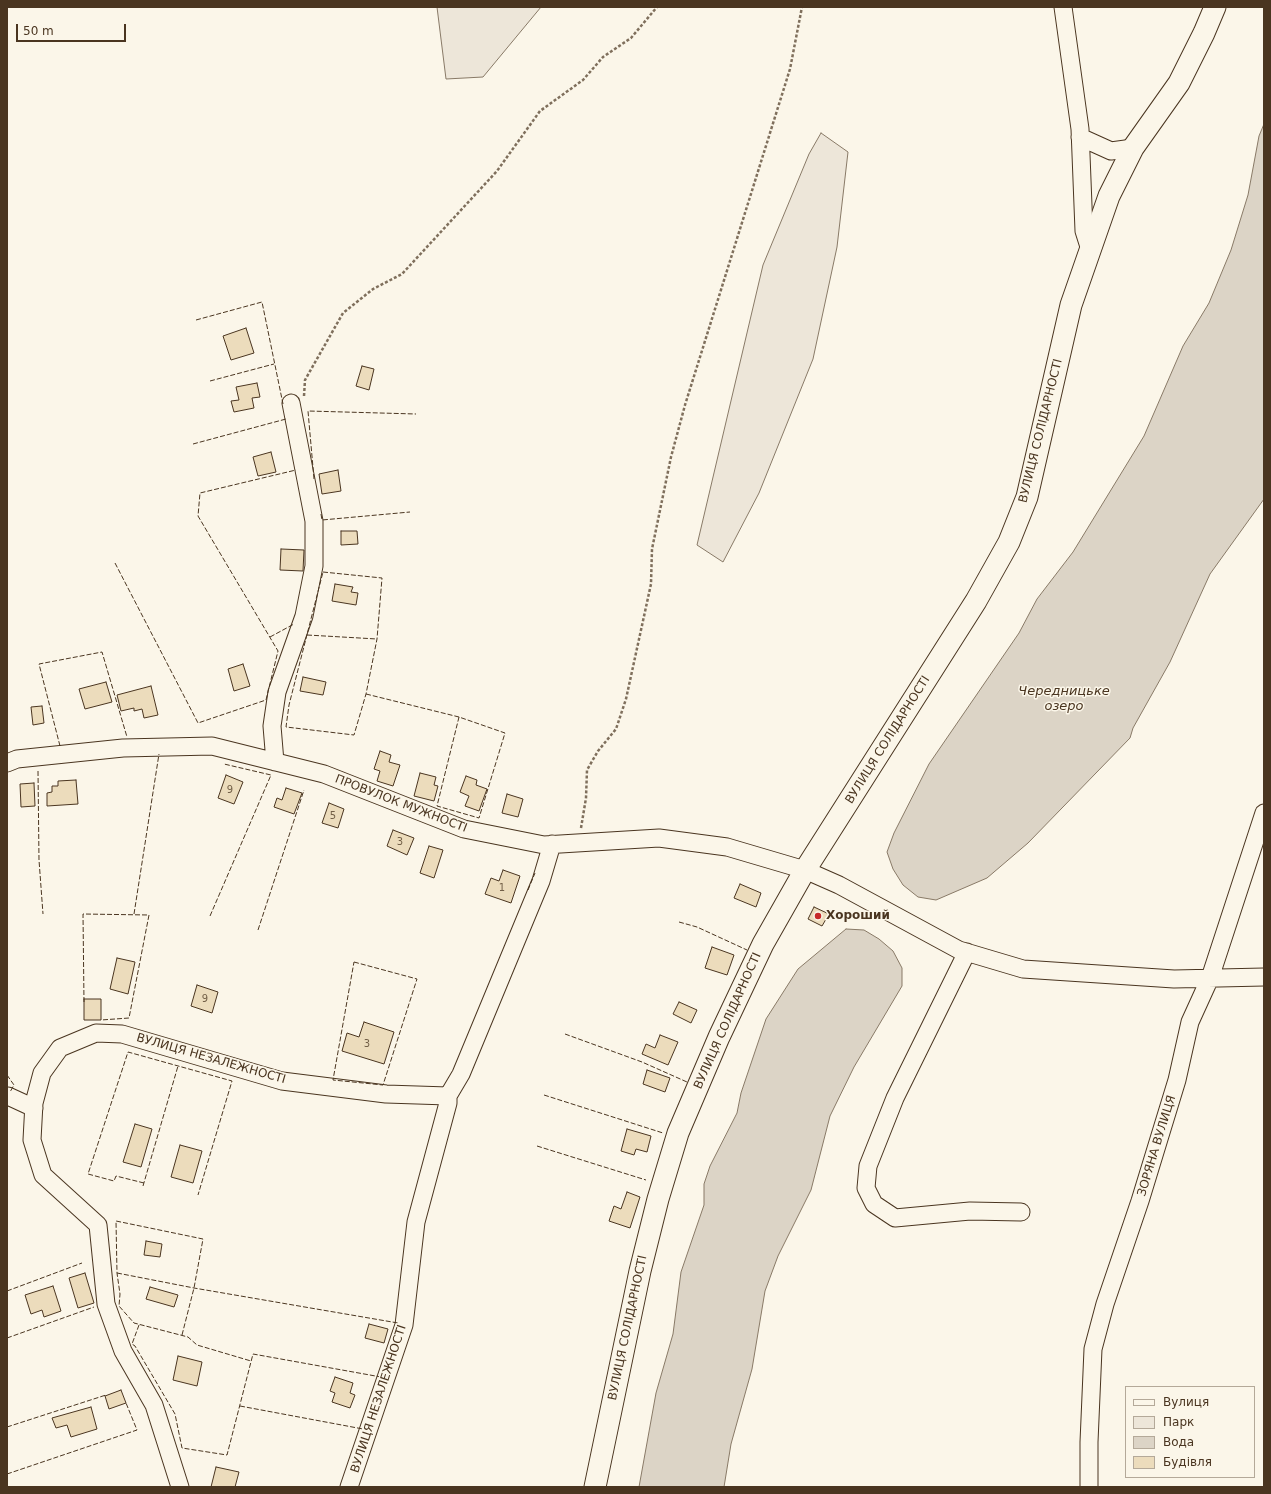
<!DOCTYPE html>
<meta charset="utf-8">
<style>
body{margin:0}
#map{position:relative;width:1271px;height:1494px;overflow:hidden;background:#fbf6e9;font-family:"DejaVu Sans",sans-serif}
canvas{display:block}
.frame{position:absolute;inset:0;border:8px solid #4a3520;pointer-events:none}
.legend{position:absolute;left:1125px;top:1386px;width:130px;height:92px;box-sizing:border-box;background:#fbf6e9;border:1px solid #b4a999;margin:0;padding:5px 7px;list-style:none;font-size:12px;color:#4a3520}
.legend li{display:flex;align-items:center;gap:8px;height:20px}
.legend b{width:20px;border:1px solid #b4a999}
.scale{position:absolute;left:16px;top:24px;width:110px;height:18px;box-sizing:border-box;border:2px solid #4a3520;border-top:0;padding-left:5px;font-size:12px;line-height:14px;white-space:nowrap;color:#4a3520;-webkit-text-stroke:3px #fbf6e9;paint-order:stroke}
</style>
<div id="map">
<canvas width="1271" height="1494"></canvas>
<div class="frame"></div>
<ul class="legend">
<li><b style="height:5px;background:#fbf6e9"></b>Вулиця</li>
<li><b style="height:11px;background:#ede6d9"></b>Парк</li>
<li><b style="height:11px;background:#dcd4c6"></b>Вода</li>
<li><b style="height:11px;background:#ecdcbc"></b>Будівля</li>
</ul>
<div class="scale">50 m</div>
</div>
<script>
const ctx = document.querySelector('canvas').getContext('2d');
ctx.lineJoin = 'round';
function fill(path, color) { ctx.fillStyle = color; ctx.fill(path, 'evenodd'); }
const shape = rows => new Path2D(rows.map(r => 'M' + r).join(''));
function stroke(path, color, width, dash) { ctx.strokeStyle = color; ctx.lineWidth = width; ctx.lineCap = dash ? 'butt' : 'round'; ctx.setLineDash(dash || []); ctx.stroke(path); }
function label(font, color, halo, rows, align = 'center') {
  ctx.font = font + ' "DejaVu Sans",sans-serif'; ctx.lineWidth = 3; ctx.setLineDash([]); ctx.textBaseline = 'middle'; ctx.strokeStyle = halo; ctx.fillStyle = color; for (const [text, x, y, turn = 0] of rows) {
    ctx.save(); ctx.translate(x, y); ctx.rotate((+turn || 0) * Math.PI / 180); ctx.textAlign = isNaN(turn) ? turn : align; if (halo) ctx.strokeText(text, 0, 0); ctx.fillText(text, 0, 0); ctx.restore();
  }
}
const green = shape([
 [437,7,541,7,483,77,446,79,437,7],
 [821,133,848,152,837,247,813,359,759,493,723,562,697,545,763,265,809,154,821,133]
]);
fill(green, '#ede6d9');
stroke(green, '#887966', 1);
const water = shape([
 [1264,124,1264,499,1210,574,1170,662,1133,728,1130,738,1028,843,987,878,936,900,918,897,903,885,893,869,887,852,894,833,929,764,1019,633,1037,599,1073,552,1144,436,1183,346,1209,303,1231,250,1248,195,1259,136,1264,124],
 [846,929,864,930,879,939,893,951,902,968,902,986,854,1067,830,1116,811,1190,778,1256,765,1291,752,1369,731,1444,724,1487,639,1487,656,1393,673,1334,681,1272,704,1205,704,1184,710,1166,737,1113,741,1093,766,1019,798,969,846,929]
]);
fill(water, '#dcd4c6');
stroke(water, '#887966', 1);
const building = shape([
 [246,328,254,353,231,360,223,336,246,328],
 [362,366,374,369,369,390,356,386,362,366],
 [257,383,260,397,252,398,254,408,234,412,231,401,239,400,236,387,257,383],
 [271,452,276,472,258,476,253,457,271,452],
 [338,470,341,491,322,494,319,474,338,470],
 [341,531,357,531,358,544,341,545,341,531],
 [281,549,304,550,303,571,280,570,281,549],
 [335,584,353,587,351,592,358,593,356,605,332,601,335,584],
 [243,664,250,686,234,691,228,669,243,664],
 [303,677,326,682,323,695,300,691,303,677],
 [106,682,112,702,85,709,79,689,106,682],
 [151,686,158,715,144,718,142,709,134,711,134,708,121,711,117,695,151,686],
 [42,706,44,723,33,725,31,707,42,706],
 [380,751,391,755,389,762,400,765,393,786,377,781,380,771,374,769,380,751],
 [420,773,436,777,434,785,438,786,434,801,414,796,420,773],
 [226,775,243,782,234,804,218,798,226,775],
 [466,776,477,780,476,785,487,789,479,811,465,806,469,796,460,792,466,776],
 [76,780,78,804,47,806,47,793,52,792,52,786,58,786,58,781,76,780],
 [34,783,35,806,21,807,20,784,34,783],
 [286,788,302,793,294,814,274,807,277,798,282,800,286,788],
 [507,794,523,799,518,817,502,813,507,794],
 [329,803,344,809,338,828,322,823,329,803],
 [393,830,414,838,407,855,387,846,393,830],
 [429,846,443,850,434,878,420,873,429,846],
 [503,870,520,876,511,903,485,894,491,878,499,881,503,870],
 [740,884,761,893,756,907,734,898,740,884],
 [814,907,829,914,822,926,808,919,814,907],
 [712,947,734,955,727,975,705,968,712,947],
 [117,958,135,962,128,994,110,989,117,958],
 [197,985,218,992,212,1013,191,1006,197,985],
 [84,999,101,999,101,1020,84,1020,84,999],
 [679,1002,697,1010,691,1023,673,1014,679,1002],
 [364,1022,394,1032,384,1064,342,1051,347,1033,359,1037,364,1022],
 [660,1035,678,1042,668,1065,642,1054,646,1044,655,1048,660,1035],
 [647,1070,670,1078,665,1092,643,1084,647,1070],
 [135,1124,152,1129,141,1167,123,1162,135,1124],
 [627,1129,651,1136,647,1152,636,1149,634,1155,621,1151,627,1129],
 [180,1145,202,1151,193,1183,171,1177,180,1145],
 [627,1192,640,1197,630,1228,609,1221,614,1206,621,1209,627,1192],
 [146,1241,162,1244,160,1257,144,1255,146,1241],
 [85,1273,94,1303,78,1308,69,1278,85,1273],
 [53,1286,61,1311,44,1317,42,1310,31,1314,25,1295,53,1286],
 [150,1287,178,1295,174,1307,146,1299,150,1287],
 [369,1324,388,1329,384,1343,365,1338,369,1324],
 [178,1356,202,1362,197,1386,173,1380,178,1356],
 [335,1377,353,1383,350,1393,355,1395,350,1408,332,1402,335,1393,330,1391,335,1377],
 [121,1390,126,1403,109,1409,105,1396,121,1390],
 [91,1407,97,1429,71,1437,67,1425,56,1428,52,1418,91,1407],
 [216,1467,239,1472,235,1487,211,1487,216,1467]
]);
fill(building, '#ecdcbc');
stroke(building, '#4a3520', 1);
const minor = shape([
 [1063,7,1080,129,1084,231,1090,250],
 [1080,137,1111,151,1133,148],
 [275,762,272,726,277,692,304,616,314,566,314,521,291,403],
 [7,763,17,759,123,748,212,746,324,774,464,829,544,845,659,838,727,847,805,870,839,885,959,950,1023,969,1174,979,1264,977],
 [967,952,895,1098,868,1166,866,1188,874,1204,895,1218,970,1211,1021,1212],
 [8,1096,34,1108],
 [448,1096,461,1074,541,881,552,844],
 [180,1487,154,1405,123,1351,106,1304,98,1225,43,1175,32,1140,34,1103,42,1073,60,1048,96,1033,122,1034,282,1081,386,1094,448,1096],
 [349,1487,404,1325,416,1222,448,1103,448,1096],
 [1089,1487,1089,1442,1093,1349,1105,1304,1140,1201,1177,1080,1190,1022,1210,978,1264,813]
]);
const major = shape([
 [595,1487,640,1271,658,1199,678,1133,719,1037,763,944,805,870,976,601,1009,542,1027,497,1071,305,1109,196,1133,148,1179,83,1204,33,1215,7]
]);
stroke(minor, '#4a3520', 19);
stroke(major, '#4a3520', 23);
stroke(shape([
 [304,396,305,380,343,313,373,289,402,274,497,171,540,111,583,80,603,57,631,38,657,7],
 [581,828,586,798,587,770,598,751,616,729,626,699,651,584,652,549,671,457,685,405,790,69,802,7]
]), '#7f6f5c', 2.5, [3, 2]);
stroke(minor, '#fbf6e9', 17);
stroke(major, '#fbf6e9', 21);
stroke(shape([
 [196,320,262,302,283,404],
 [210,381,274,364],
 [193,444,286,419],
 [314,479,308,411,416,414],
 [321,514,322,520,410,512],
 [115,563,198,723,266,700,278,651,198,516,200,493,296,470],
 [323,572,382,578,377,639,366,694,354,735,286,727,289,705,323,572],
 [307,635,377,639],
 [270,637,294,624],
 [366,694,459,717,505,733,479,818,437,806,459,717],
 [60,746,39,664,102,652,127,737],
 [38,771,39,860,43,914],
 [528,890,535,873],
 [134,914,159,754],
 [210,916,271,775,224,764],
 [679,922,697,927,747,950],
 [258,930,304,790],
 [354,962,417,979,383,1085,333,1080,354,962],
 [84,1002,83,914,149,915,129,1018,101,1020],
 [565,1034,642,1062,687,1082],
 [7,1075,14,1085,10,1092],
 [544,1095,663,1133],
 [537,1146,646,1180],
 [144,1183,116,1176,114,1181,88,1174,128,1052,232,1081,198,1195],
 [143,1186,178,1066],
 [117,1273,194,1288,398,1323],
 [7,1291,82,1263],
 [139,1325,132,1344,135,1346,175,1414,182,1448,227,1455,253,1354,381,1377],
 [182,1335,194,1288,203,1239,116,1221,117,1273,120,1294,119,1306,134,1323,188,1337,197,1345,251,1361],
 [7,1338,94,1307],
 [240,1406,363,1429],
 [7,1427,106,1395],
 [7,1474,137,1430,126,1403]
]), '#4a3520', 1, [5, 2]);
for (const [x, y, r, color] of [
 [818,916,4,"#c62828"]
]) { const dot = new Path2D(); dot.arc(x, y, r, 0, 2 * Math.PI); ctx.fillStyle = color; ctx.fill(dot); stroke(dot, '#fbf6e9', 1.5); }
label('10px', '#725f47', null, [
 ["9",230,790],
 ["5",333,816],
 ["3",400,842],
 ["1",502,888],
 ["9",205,999],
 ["3",367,1044]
]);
label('12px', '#4a3520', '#fbf6e9', [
 ["ВУЛИЦЯ СОЛІДАРНОСТІ",1041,431,-76],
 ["ВУЛИЦЯ СОЛІДАРНОСТІ",888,740,-58],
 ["ПРОВУЛОК МУЖНОСТІ",401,804,21],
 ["ВУЛИЦЯ СОЛІДАРНОСТІ",728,1021,-66],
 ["ВУЛИЦЯ НЕЗАЛЕЖНОСТІ",211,1059,16],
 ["ЗОРЯНА ВУЛИЦЯ",1157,1146,-73],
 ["ВУЛИЦЯ СОЛІДАРНОСТІ",628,1328,-78],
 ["ВУЛИЦЯ НЕЗАЛЕЖНОСТІ",379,1399,-72]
]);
label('bold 12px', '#4a3520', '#fbf6e9', [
 ["Хороший",826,916]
], 'left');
label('italic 13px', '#4a3520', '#fbf6e9', [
 ["Чередницьке",1064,692],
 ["озеро",1064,707]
]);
</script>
